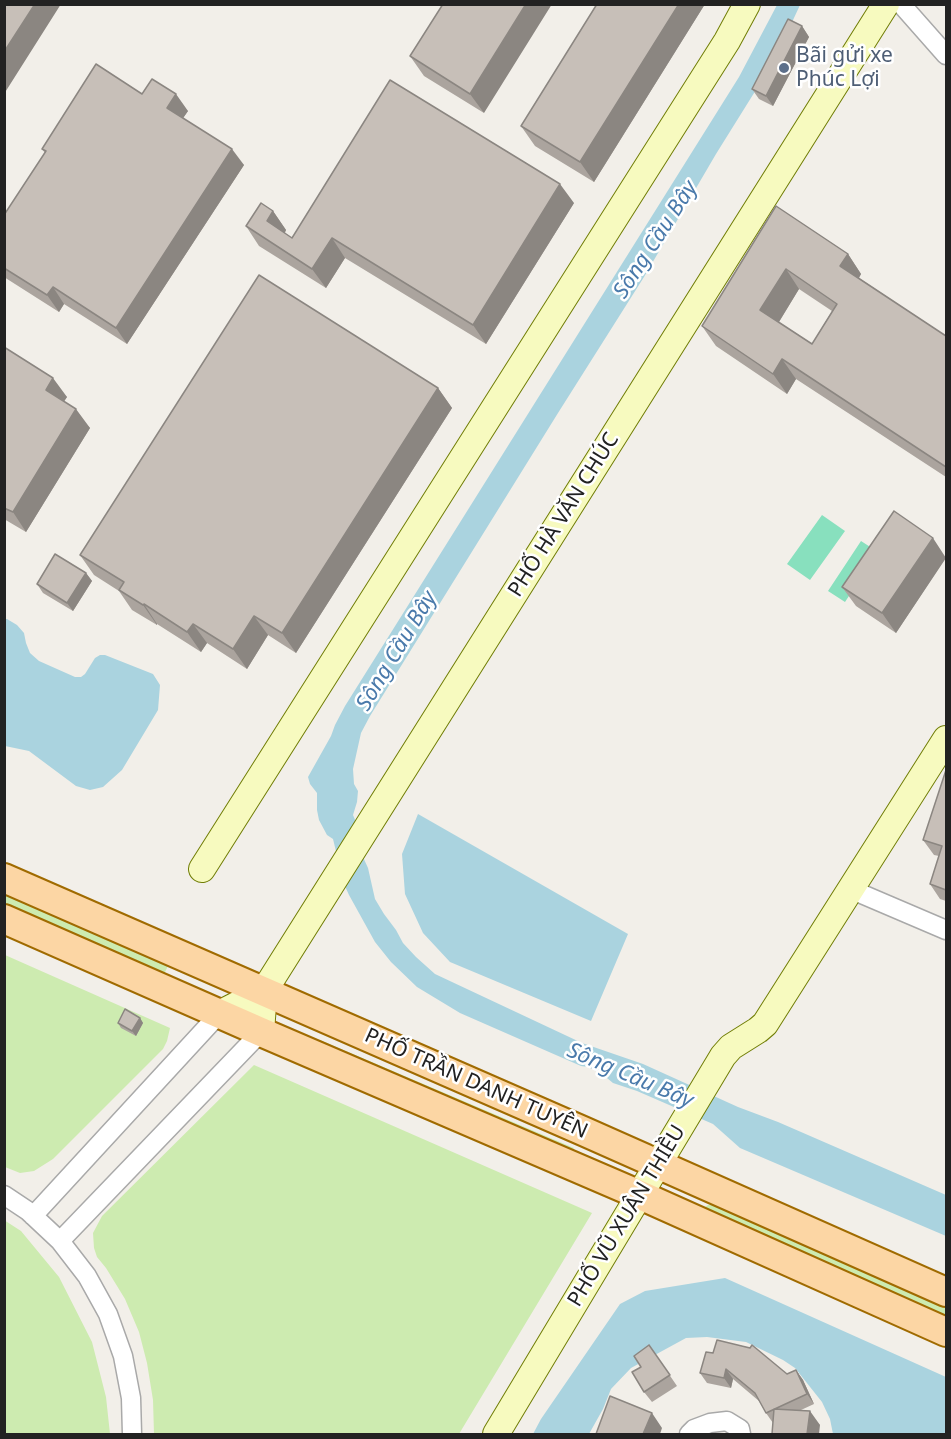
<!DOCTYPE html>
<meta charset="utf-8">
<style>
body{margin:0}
#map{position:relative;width:951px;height:1439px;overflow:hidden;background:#f2efe9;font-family:"Noto Sans",sans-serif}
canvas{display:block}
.frame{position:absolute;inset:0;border:6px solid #222;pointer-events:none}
</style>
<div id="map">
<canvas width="951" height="1439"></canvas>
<div class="frame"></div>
</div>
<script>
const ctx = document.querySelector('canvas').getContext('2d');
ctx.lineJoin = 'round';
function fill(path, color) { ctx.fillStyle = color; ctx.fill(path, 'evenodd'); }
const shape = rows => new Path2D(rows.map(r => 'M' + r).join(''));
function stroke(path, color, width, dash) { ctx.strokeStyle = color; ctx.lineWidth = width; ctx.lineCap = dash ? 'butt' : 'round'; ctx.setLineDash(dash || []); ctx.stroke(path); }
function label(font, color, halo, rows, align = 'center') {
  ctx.font = font + ' "Noto Sans",sans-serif'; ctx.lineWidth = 5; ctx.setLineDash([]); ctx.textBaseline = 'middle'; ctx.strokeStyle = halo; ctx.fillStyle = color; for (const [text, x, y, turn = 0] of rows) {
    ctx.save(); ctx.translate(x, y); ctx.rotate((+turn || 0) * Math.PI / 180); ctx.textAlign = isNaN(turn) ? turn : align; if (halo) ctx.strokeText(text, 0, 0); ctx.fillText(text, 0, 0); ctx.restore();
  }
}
fill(shape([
 [5,894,168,966,164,974,5,903],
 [5,955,170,1028,167,1041,163,1049,53,1159,34,1171,20,1173,5,1167],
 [320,1040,574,1148,569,1157,317,1047],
 [254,1065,592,1213,459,1434,154,1434,153,1400,147,1363,139,1332,125,1299,106,1268,97,1257,94,1248,93,1233,102,1216],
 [708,1205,712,1205,946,1307,946,1317,705,1210,705,1207],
 [4,1220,21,1231,59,1277,92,1342,106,1397,110,1434,5,1434]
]), '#cdebb0');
fill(shape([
 [822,515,845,531,810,580,787,564],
 [861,541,878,552,845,602,828,591]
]), '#88e0be');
fill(shape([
 [777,5,800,5,774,61,716,154,644,277,558,413,370,716,361,733,353,769,354,784,358,791,357,802,353,815,361,834,363,857,368,868,375,899,384,914,396,930,403,943,416,957,435,974,582,1043,643,1064,738,1107,778,1122,946,1195,946,1236,740,1148,713,1124,637,1091,613,1083,601,1073,588,1067,581,1066,460,1013,417,987,391,962,375,942,349,895,344,884,333,839,327,835,319,820,317,810,317,793,310,784,308,777,331,736,335,725,345,706,739,77],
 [5,619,7,619,17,625,24,633,26,643,30,653,39,661,75,677,81,677,85,674,95,658,100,655,105,655,153,674,160,685,158,710,122,770,103,787,90,790,76,786,29,751,5,746],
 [418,814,628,934,591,1021,450,962,423,933,405,894,402,854],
 [725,1278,946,1377,946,1434,833,1434,830,1419,822,1402,795,1368,783,1360,746,1342,707,1337,686,1338,631,1368,611,1389,603,1409,589,1434,533,1434,541,1419,620,1304,645,1291]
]), '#aad3df');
const street = shape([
 [901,4,946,55],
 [850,889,946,930],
 [4,1195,28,1211,60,1241,87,1276,108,1314,123,1356,131,1398,132,1434],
 [33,1216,219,1014],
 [60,1241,261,1032],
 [689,1434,694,1429,710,1423,727,1421,740,1429,741,1434]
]);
const secondary = shape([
 [202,869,727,41,747,4],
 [219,1014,264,991],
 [261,1032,264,991,886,4],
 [496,1434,723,1056,731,1047,758,1030,765,1024,946,739]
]);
const primary = shape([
 [4,878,583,1131,946,1292],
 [4,919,261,1032,640,1195,946,1332]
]);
stroke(street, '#a9a9a9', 21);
stroke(secondary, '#707d05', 28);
stroke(primary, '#a06b00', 32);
stroke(street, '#fff', 18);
stroke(secondary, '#f7fabf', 26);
stroke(primary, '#fcd6a4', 28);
fill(shape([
 [443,4,484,113,424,76,410,56],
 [597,4,705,4,594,182,535,146,521,126],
 [802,26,809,37,773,106,759,99,752,89],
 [142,94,188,111,183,118,244,165,127,344,64,304,59,312,4,277,4,215,45,153,42,149],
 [574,203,486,344,345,258,326,288,259,246,246,226,273,211,286,230,285,233,292,238],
 [776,206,848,254,861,274,859,278,946,336,946,477,796,379,787,394,716,346,702,326],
 [799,289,832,311,812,344,779,322],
 [4,347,67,397,64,401,90,428,26,532,4,519],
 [438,388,452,408,296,653,268,635,247,669,207,643,201,652,157,624,157,625,132,610,119,591,94,575,80,555],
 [946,557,896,633,856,606,842,587],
 [86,573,92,581,73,611,43,593,37,584],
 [946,770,946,901,940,899,930,884,939,856,934,855,923,840],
 [140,1018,143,1023,136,1036,121,1028,118,1023],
 [649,1345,677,1386,652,1402,644,1392,641,1367],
 [713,1353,787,1374,796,1370,803,1380,814,1404,801,1410,820,1425,773,1423,766,1413,759,1401,733,1379,731,1388,707,1383,700,1373]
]), '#aba49e');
fill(shape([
 [35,4,61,4,4,94,4,52],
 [526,4,552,4,484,113,470,94],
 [679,4,705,4,594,182,580,162],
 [802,26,809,37,773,106,766,96],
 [176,94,188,111,179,124,167,108],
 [232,149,244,165,127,344,116,328],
 [560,184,574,203,486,344,473,325],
 [273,211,286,230,280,240,267,221],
 [332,238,345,258,326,288,312,269],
 [848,254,861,274,854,286,840,266],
 [786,269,799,289,774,330,760,310],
 [53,287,64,304,59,312,47,295],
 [782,359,796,379,787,394,773,374],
 [53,378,67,397,59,409,46,390],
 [438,388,452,408,296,653,282,633],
 [76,409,90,428,26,532,13,512],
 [933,538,946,558,896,633,882,613],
 [86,573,92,581,73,611,67,603],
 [144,604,157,624,157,625,143,605],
 [254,616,268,635,247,669,233,649],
 [193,624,207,643,201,652,187,632],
 [140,1018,143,1023,136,1036,132,1031],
 [726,1369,733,1379,731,1388,724,1378],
 [796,1370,803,1380,814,1404,807,1394],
 [810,1411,820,1425,819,1434,807,1434],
 [652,1413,662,1428,660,1434,643,1434]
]), '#8b8681');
const building = shape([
 [4,4,35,4,4,52,4,4],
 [443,4,526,4,470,94,410,56,443,4],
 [597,4,679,4,580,162,521,126,597,4],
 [788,19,802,26,766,96,752,89,788,19],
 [96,64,142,94,152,79,176,94,167,108,232,149,116,328,53,287,47,295,4,268,4,215,46,151,42,149,96,64],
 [390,80,560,184,473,325,332,238,312,269,246,226,261,203,273,211,267,221,292,238,390,80],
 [776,206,848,254,840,266,946,336,946,467,782,359,773,374,702,326,776,206],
 [786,269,837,304,812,344,760,310,786,269],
 [259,275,438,388,282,633,254,616,233,649,193,624,187,632,144,604,143,605,119,590,124,582,80,555,259,275],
 [4,347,53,378,46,390,76,409,13,512,4,508,4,347],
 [894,511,933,538,882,613,842,587,894,511],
 [55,554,86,573,67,603,37,584,55,554],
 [946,770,946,890,930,884,942,846,923,840,946,770],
 [125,1009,140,1018,132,1031,118,1023,125,1009],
 [717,1340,750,1348,752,1345,787,1374,796,1370,807,1394,766,1413,755,1393,726,1369,724,1378,700,1373,706,1352,713,1353,717,1340],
 [649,1345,670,1375,644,1392,632,1372,641,1367,634,1356,649,1345],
 [610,1396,652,1413,643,1434,596,1434,610,1396],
 [774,1409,810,1411,807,1434,772,1434,774,1409]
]);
fill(building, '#c7bfb8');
stroke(building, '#8b8681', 1.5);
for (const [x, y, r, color] of [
 [784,68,6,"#5c6f8a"]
]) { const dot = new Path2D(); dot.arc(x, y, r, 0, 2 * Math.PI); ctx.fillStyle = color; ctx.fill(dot); stroke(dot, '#fff', 2); }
label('21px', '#4e5e75', '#fff', [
 ["Bãi gửi xe",796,56],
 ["Phúc Lợi",796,80]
], 'left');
label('21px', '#222', '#fff', [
 ["PHỐ HÀ VĂN CHÚC",564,515,-58],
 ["PHỐ TRẦN DANH TUYÊN",476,1084,24],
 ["PHỐ VŨ XUÂN THIỀU",627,1216,-59]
]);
label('italic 22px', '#4a7aab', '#fff', [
 ["Sông Cầu Bây",656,240,-57],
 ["Sông Cầu Bây",397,651,-59],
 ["Sông Cầu Bây",630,1076,23]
]);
</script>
